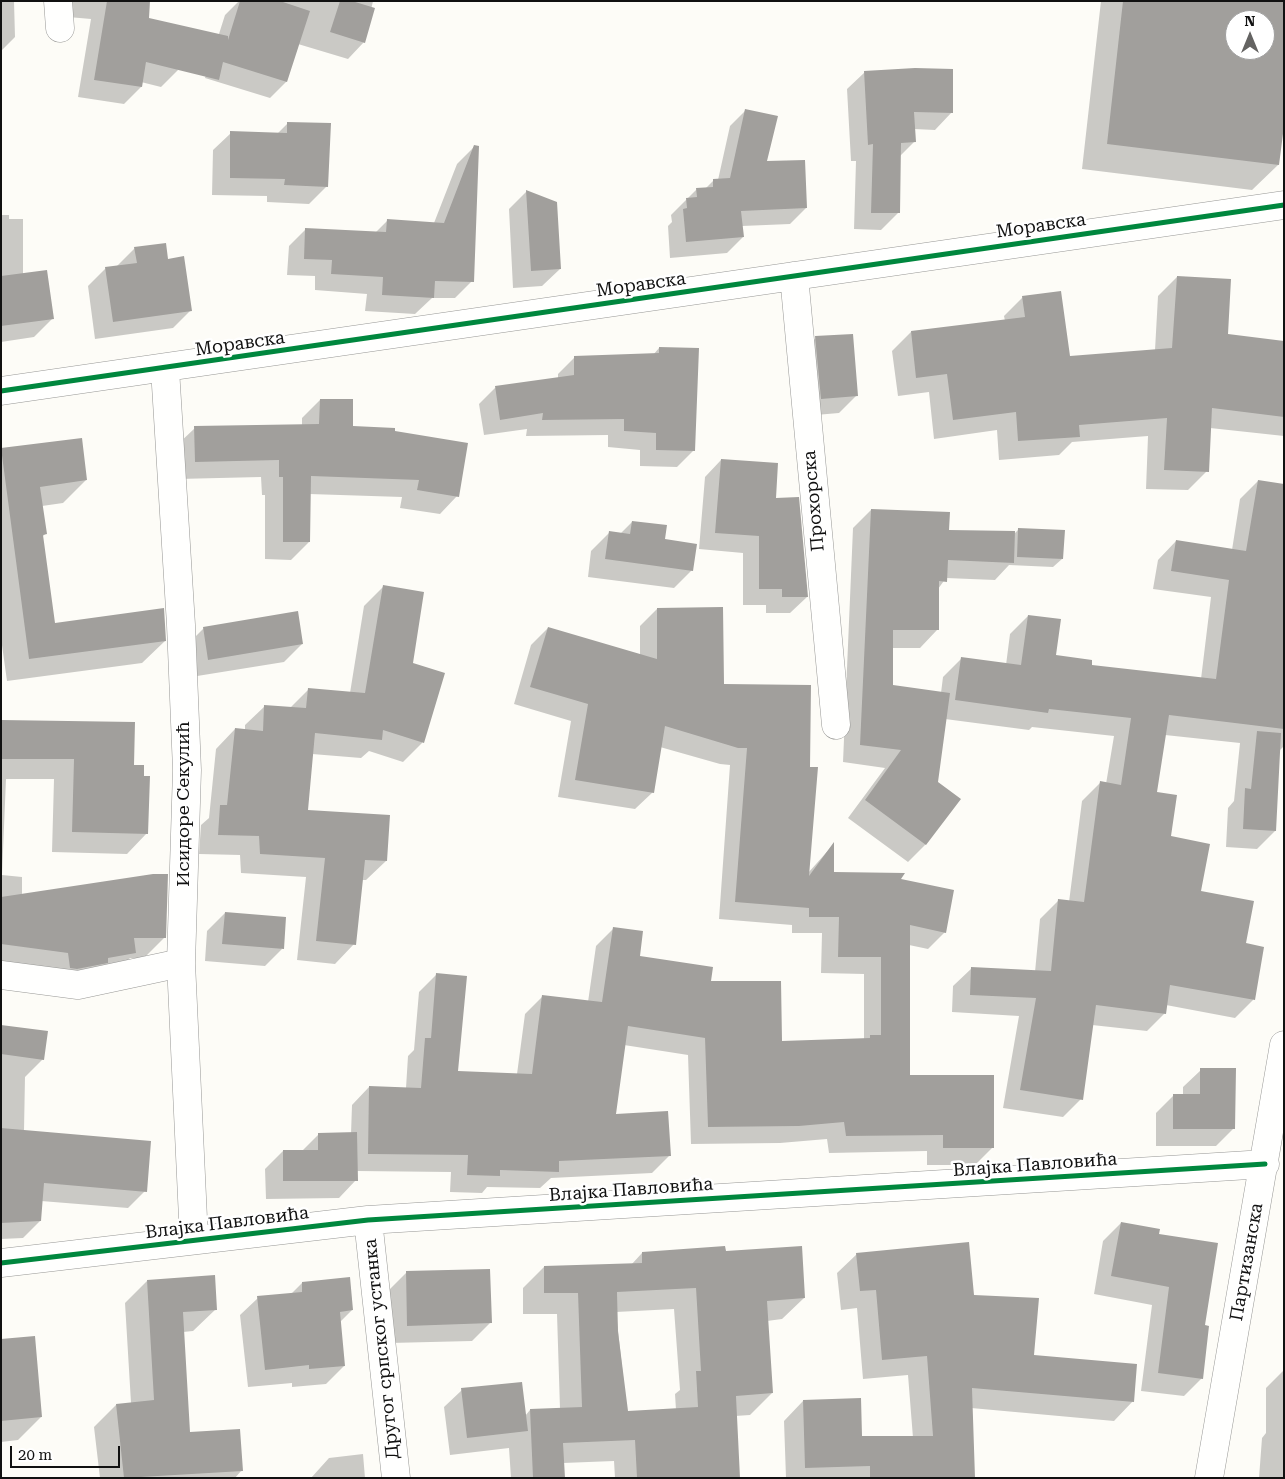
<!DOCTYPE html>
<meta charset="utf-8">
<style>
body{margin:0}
#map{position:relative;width:1285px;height:1479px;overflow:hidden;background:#fdfcf7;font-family:"Roboto Serif",serif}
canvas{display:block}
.frame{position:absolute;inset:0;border:2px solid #111;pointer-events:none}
.north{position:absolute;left:1225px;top:10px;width:50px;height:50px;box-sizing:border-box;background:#fff;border:1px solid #a0a0a0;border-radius:50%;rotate:0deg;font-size:14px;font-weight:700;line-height:20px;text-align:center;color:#111}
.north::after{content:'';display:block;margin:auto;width:18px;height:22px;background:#646362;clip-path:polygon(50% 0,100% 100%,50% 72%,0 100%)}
.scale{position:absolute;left:10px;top:1446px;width:110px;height:22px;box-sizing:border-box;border:2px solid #111;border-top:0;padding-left:6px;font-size:15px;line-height:18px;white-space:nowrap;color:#111;-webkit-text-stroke:4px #fff;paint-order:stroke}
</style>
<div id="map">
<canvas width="1285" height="1479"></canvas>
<div class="frame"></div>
<div class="north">N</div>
<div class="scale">20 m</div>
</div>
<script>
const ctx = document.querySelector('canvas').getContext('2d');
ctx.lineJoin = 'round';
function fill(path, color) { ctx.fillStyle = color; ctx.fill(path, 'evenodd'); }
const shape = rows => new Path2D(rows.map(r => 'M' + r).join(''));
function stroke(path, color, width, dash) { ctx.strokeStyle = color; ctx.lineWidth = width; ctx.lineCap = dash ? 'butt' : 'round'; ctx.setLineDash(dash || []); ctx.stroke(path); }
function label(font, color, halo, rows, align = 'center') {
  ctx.font = font + ' "Roboto Serif",serif'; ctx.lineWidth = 5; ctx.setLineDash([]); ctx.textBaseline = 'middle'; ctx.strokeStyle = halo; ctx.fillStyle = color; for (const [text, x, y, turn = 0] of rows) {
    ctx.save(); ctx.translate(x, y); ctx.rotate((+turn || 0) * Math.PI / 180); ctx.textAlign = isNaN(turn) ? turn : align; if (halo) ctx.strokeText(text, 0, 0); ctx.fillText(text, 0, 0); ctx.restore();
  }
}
fill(shape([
 [1,1,14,1,15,37,1,51],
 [69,1,149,1,148,19,178,70,161,87,141,82,141,87,124,104,78,97,91,19,68,17],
 [239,1,373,1,364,42,348,59,298,44,286,82,270,98,205,78,225,15],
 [1101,1,1284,1,1278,165,1252,190,1082,169],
 [1235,20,1265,20,1265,50,1235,50],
 [865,72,952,112,935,130,914,129,915,141,900,156,898,213,881,230,854,229,856,161,851,161,847,89],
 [746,110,766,163,806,208,790,224,742,226,743,237,727,253,670,258,668,226,672,222,671,215,697,189,705,189,713,181,718,180,730,126],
 [288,123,327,186,309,204,267,202,267,196,212,195,213,150,231,133,277,134],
 [474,147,472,281,455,298,432,298,415,314,365,311,367,294,315,290,315,276,287,275,289,246,306,229,375,233,387,221,434,223,457,164],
 [527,191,560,269,542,286,513,288,509,209],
 [1,215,9,215,9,219,23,219,23,274,53,318,34,337,1,342],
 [135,248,167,260,191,310,173,328,95,339,88,286,106,268,117,266],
 [1177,277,1227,336,1284,342,1284,436,1210,428,1207,471,1188,490,1146,489,1148,436,1072,442,1059,455,999,460,997,430,934,439,929,392,898,396,892,351,911,332,1005,321,1004,316,1023,297,1069,357,1155,350,1158,296],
 [816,338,857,395,839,413,804,416,798,355],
 [659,348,694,450,677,467,640,466,640,450,608,447,608,435,526,436,527,429,484,435,479,404,495,388,558,378,558,374,574,358,653,355],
 [320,400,352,428,394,432,457,496,440,514,400,508,402,497,309,494,309,542,291,560,265,559,265,495,262,495,261,477,178,479,177,445,195,428,302,425,302,418],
 [81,439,86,480,63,503,42,506,45,534,42,537,54,624,165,641,142,663,7,681,1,638,1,450],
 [721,460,774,499,807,597,790,613,766,613,766,605,743,605,743,553,699,549,705,477],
 [1258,481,1284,485,1284,746,1279,751,1275,831,1257,849,1226,847,1228,808,1234,801,1240,743,1165,735,1156,793,1169,837,1200,892,1245,944,1253,1000,1235,1018,1166,1005,1165,1013,1147,1031,1092,1025,1081,1099,1063,1117,1003,1108,1019,1016,952,1012,953,986,972,968,1035,972,1040,919,1058,901,1069,902,1082,801,1100,783,1106,784,1114,736,1032,727,1029,730,945,719,936,783,959,800,925,845,908,862,848,818,885,768,843,762,853,528,871,510,948,531,1015,533,1018,530,1062,559,1053,567,1009,565,995,580,946,578,938,589,937,630,920,648,892,648,892,686,941,693,943,677,961,659,1006,665,1010,634,1028,616,1055,656,1090,666,1201,679,1211,597,1153,589,1158,560,1176,541,1232,550,1240,499],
 [632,522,663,540,692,570,674,588,588,577,591,551,609,533,620,534],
 [384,586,411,664,443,674,422,743,403,762,369,751,361,758,312,754,307,811,386,861,366,880,361,880,354,944,335,964,297,960,306,877,241,873,240,855,199,854,201,825,209,818,216,749,235,729,245,730,245,725,265,706,290,708,309,689,350,693,364,606],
 [657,609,723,685,808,873,833,845,833,873,899,880,945,932,928,949,909,945,909,1076,992,1148,975,1165,927,1165,927,1151,829,1153,827,1139,780,1143,691,1144,688,1055,624,1045,615,1115,669,1156,652,1173,551,1178,540,1188,487,1187,482,1193,450,1192,451,1172,356,1171,356,1180,339,1198,266,1199,265,1169,283,1151,302,1151,319,1134,351,1134,352,1105,369,1087,406,1088,408,1056,414,1050,419,992,437,974,457,1072,517,1074,525,1014,542,997,588,1002,596,946,614,928,639,957,709,982,781,1043,864,1040,864,974,821,973,822,933,792,933,792,925,719,919,730,765,720,764,660,747,653,792,635,809,558,797,571,721,514,704,531,645,548,628,640,655,640,626],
 [204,628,302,644,284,662,191,677,186,646],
 [1,722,133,767,147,833,127,854,52,852,54,779,6,779,2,875,22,877,22,895,165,937,144,958,130,958,114,974,1,967],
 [225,913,282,949,265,966,205,961,207,931],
 [1,1026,43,1059,25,1077,24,1131,145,1191,128,1208,41,1201,40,1221,23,1238,1,1239],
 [1201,1070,1234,1128,1216,1146,1156,1146,1156,1113,1174,1095,1183,1095,1183,1087],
 [1121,1223,1157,1235,1204,1326,1202,1378,1184,1396,1141,1391,1152,1305,1094,1294,1103,1241],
 [725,1252,804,1298,782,1319,767,1321,772,1393,750,1415,735,1416,738,1478,615,1478,614,1461,563,1463,563,1478,511,1478,509,1448,450,1455,444,1407,462,1390,525,1416,530,1410,560,1409,557,1314,523,1314,523,1288,544,1267,631,1265,642,1253],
 [674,1309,680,1390,675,1394,676,1410,627,1412,616,1312],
 [857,1254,973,1297,1033,1356,1133,1401,1114,1421,971,1408,973,1478,786,1478,784,1421,803,1401,861,1438,913,1438,908,1375,863,1379,857,1308,841,1310,837,1273],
 [406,1273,490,1323,472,1341,390,1343,389,1290],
 [147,1281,216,1309,193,1331,183,1332,189,1433,241,1471,235,1478,100,1478,94,1427,116,1405,131,1403,125,1303],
 [302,1283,352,1310,340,1322,344,1366,326,1384,292,1387,292,1383,248,1387,240,1315,258,1298,291,1294],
 [1,1340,41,1417,18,1440,1,1442],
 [1284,1370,1284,1478,1259,1478,1262,1438,1266,1433,1266,1388],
 [363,1454,365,1478,311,1478,329,1458]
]), '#0003');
fill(shape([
 [107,1,150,1,149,18,228,36,228,40,240,1,280,1,310,11,287,82,223,62,219,80,146,62,142,87,94,80],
 [340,1,352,1,375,8,365,43,330,32],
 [1123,1,1284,1,1284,126,1279,165,1107,144],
 [1235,20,1265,20,1265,50,1235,50],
 [915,68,953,69,953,113,914,112,916,142,901,143,900,213,871,213,873,144,868,145,864,71],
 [745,109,778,116,767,161,805,160,807,208,741,211,744,237,686,242,683,209,687,208,686,198,697,197,696,188,713,187,713,179,730,178],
 [287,122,331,123,328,187,284,185,285,179,230,178,230,131,287,133],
 [474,145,479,146,474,282,435,281,434,298,382,295,383,277,331,274,332,260,304,259,305,228,386,232,387,219,444,223],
 [526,190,557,202,561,269,531,271],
 [166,243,168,259,184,256,192,311,113,322,105,267,137,263,134,247],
 [47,270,54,319,1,326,1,276],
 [1177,276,1231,279,1228,334,1284,341,1284,417,1212,408,1209,472,1164,470,1167,418,1079,425,1080,437,1018,441,1016,412,953,420,947,374,916,378,911,331,1025,317,1022,296,1061,291,1070,356,1172,348],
 [853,334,858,396,821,399,815,336],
 [659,347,699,348,695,451,656,450,656,433,624,431,624,419,542,420,543,413,500,420,495,386,574,375,574,356,659,353],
 [320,399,353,399,353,426,395,428,395,431,468,443,459,497,417,490,419,480,311,476,310,542,283,542,283,477,279,477,279,460,195,462,194,426,319,424],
 [82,438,87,480,40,487,47,534,43,535,55,623,164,608,166,641,29,659,1,448],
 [721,459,778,463,776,498,799,497,808,597,782,597,782,589,759,589,759,536,715,533],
 [1258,480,1284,484,1284,729,1169,715,1157,792,1177,795,1171,836,1210,844,1201,891,1254,901,1246,943,1264,947,1255,1000,1170,985,1166,1014,1096,1005,1083,1100,1020,1090,1036,998,970,995,971,967,1051,971,1058,899,1084,902,1100,781,1121,785,1131,718,1049,709,1048,713,955,700,961,657,1021,665,1028,615,1061,619,1056,655,1092,660,1092,665,1216,679,1229,580,1171,571,1176,540,1246,551],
 [871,509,950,512,949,530,1015,531,1014,563,948,560,947,582,939,581,939,630,893,630,893,685,950,693,938,782,961,799,926,845,865,800,901,750,860,745],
 [632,521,667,525,665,539,697,544,693,571,605,559,609,531,630,534],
 [1018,528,1065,530,1063,559,1017,557],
 [383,585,424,592,413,663,445,673,424,743,383,730,382,740,315,733,308,810,390,815,387,861,365,860,356,945,316,941,325,858,260,854,259,836,218,835,220,805,227,805,235,728,263,731,264,705,306,708,308,688,365,693],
 [723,607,724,684,811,685,810,767,818,767,809,876,834,842,834,872,905,873,901,879,954,890,946,933,910,925,910,1075,994,1075,994,1148,943,1148,943,1135,846,1136,844,1122,799,1126,708,1127,705,1038,628,1026,616,1114,668,1111,671,1156,559,1161,559,1172,500,1170,500,1176,467,1175,468,1155,368,1154,369,1086,421,1088,425,1038,431,1038,436,973,467,976,458,1071,532,1074,542,995,602,1002,613,927,643,931,640,956,713,967,711,981,781,981,782,1041,870,1038,870,1035,881,1035,881,957,838,957,839,917,809,917,809,908,735,902,747,748,738,748,665,726,654,793,575,780,588,704,530,687,548,627,657,659,657,608],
 [298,611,303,644,208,660,203,627],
 [1,720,135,722,134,765,144,765,144,776,150,776,148,834,72,832,74,759,1,759],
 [1257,731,1281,733,1276,831,1243,829,1245,788,1251,789],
 [153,874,168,874,166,938,134,938,136,953,108,958,108,963,77,969,70,968,68,953,1,944,1,897],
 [225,912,286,917,284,949,222,944],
 [1,1025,48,1031,44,1060,1,1054],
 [1200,1068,1236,1068,1235,1129,1173,1129,1173,1094,1200,1094],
 [1,1128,151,1141,147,1192,44,1183,41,1221,1,1223],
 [357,1132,358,1181,283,1181,283,1150,318,1150,318,1133],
 [1121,1222,1160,1229,1159,1234,1218,1243,1205,1325,1209,1326,1203,1379,1158,1373,1169,1287,1111,1276],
 [969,1242,974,1295,1039,1298,1034,1355,1137,1364,1134,1402,972,1388,975,1478,870,1478,870,1466,805,1468,803,1400,861,1398,862,1436,933,1436,927,1356,882,1360,876,1290,860,1291,856,1253],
 [725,1246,726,1251,802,1246,805,1298,767,1301,773,1393,736,1396,740,1478,637,1478,635,1440,563,1443,565,1478,533,1478,530,1409,582,1407,578,1293,544,1293,544,1266,642,1263,642,1252],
 [696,1288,701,1371,696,1371,698,1407,628,1411,618,1332,617,1292],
 [490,1269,492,1323,407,1326,406,1271],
 [215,1275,217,1310,183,1312,190,1432,240,1429,243,1471,124,1478,116,1404,154,1400,147,1280],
 [350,1277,353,1310,340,1312,345,1366,309,1369,309,1365,265,1370,257,1296,302,1292,302,1282],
 [35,1336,42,1417,1,1421,1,1339],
 [522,1382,528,1431,467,1438,461,1388]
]), '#a19f9c');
const minor = shape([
 [58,1,60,28],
 [794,276,836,725],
 [165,369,181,625,187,770,181,963,194,1240],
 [1,391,1284,205],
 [1,975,78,985,181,963],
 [368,1220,396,1478],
 [1,1263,368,1220,1265,1164],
 [1209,1478,1284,1045]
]);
stroke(minor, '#979795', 29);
stroke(minor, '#fffffe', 28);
stroke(shape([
 [1,391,1284,205],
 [1,1263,368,1220,1265,1164]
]), '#00873e', 5);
label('18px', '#111', '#fff', [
 ["Моравска",1041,226,-8],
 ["Моравска",641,285,-8],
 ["Моравска",240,344,-8],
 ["Прохорска",814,501,-95],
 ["Исидоре Секулић",184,804,-90],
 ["Влајка Павловића",1035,1165,-4],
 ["Влајка Павловића",631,1190,-4],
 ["Влајка Павловића",227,1223,-7],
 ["Партизанска",1247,1262,-80],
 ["Другог српског устанка",382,1349,-96]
]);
</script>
